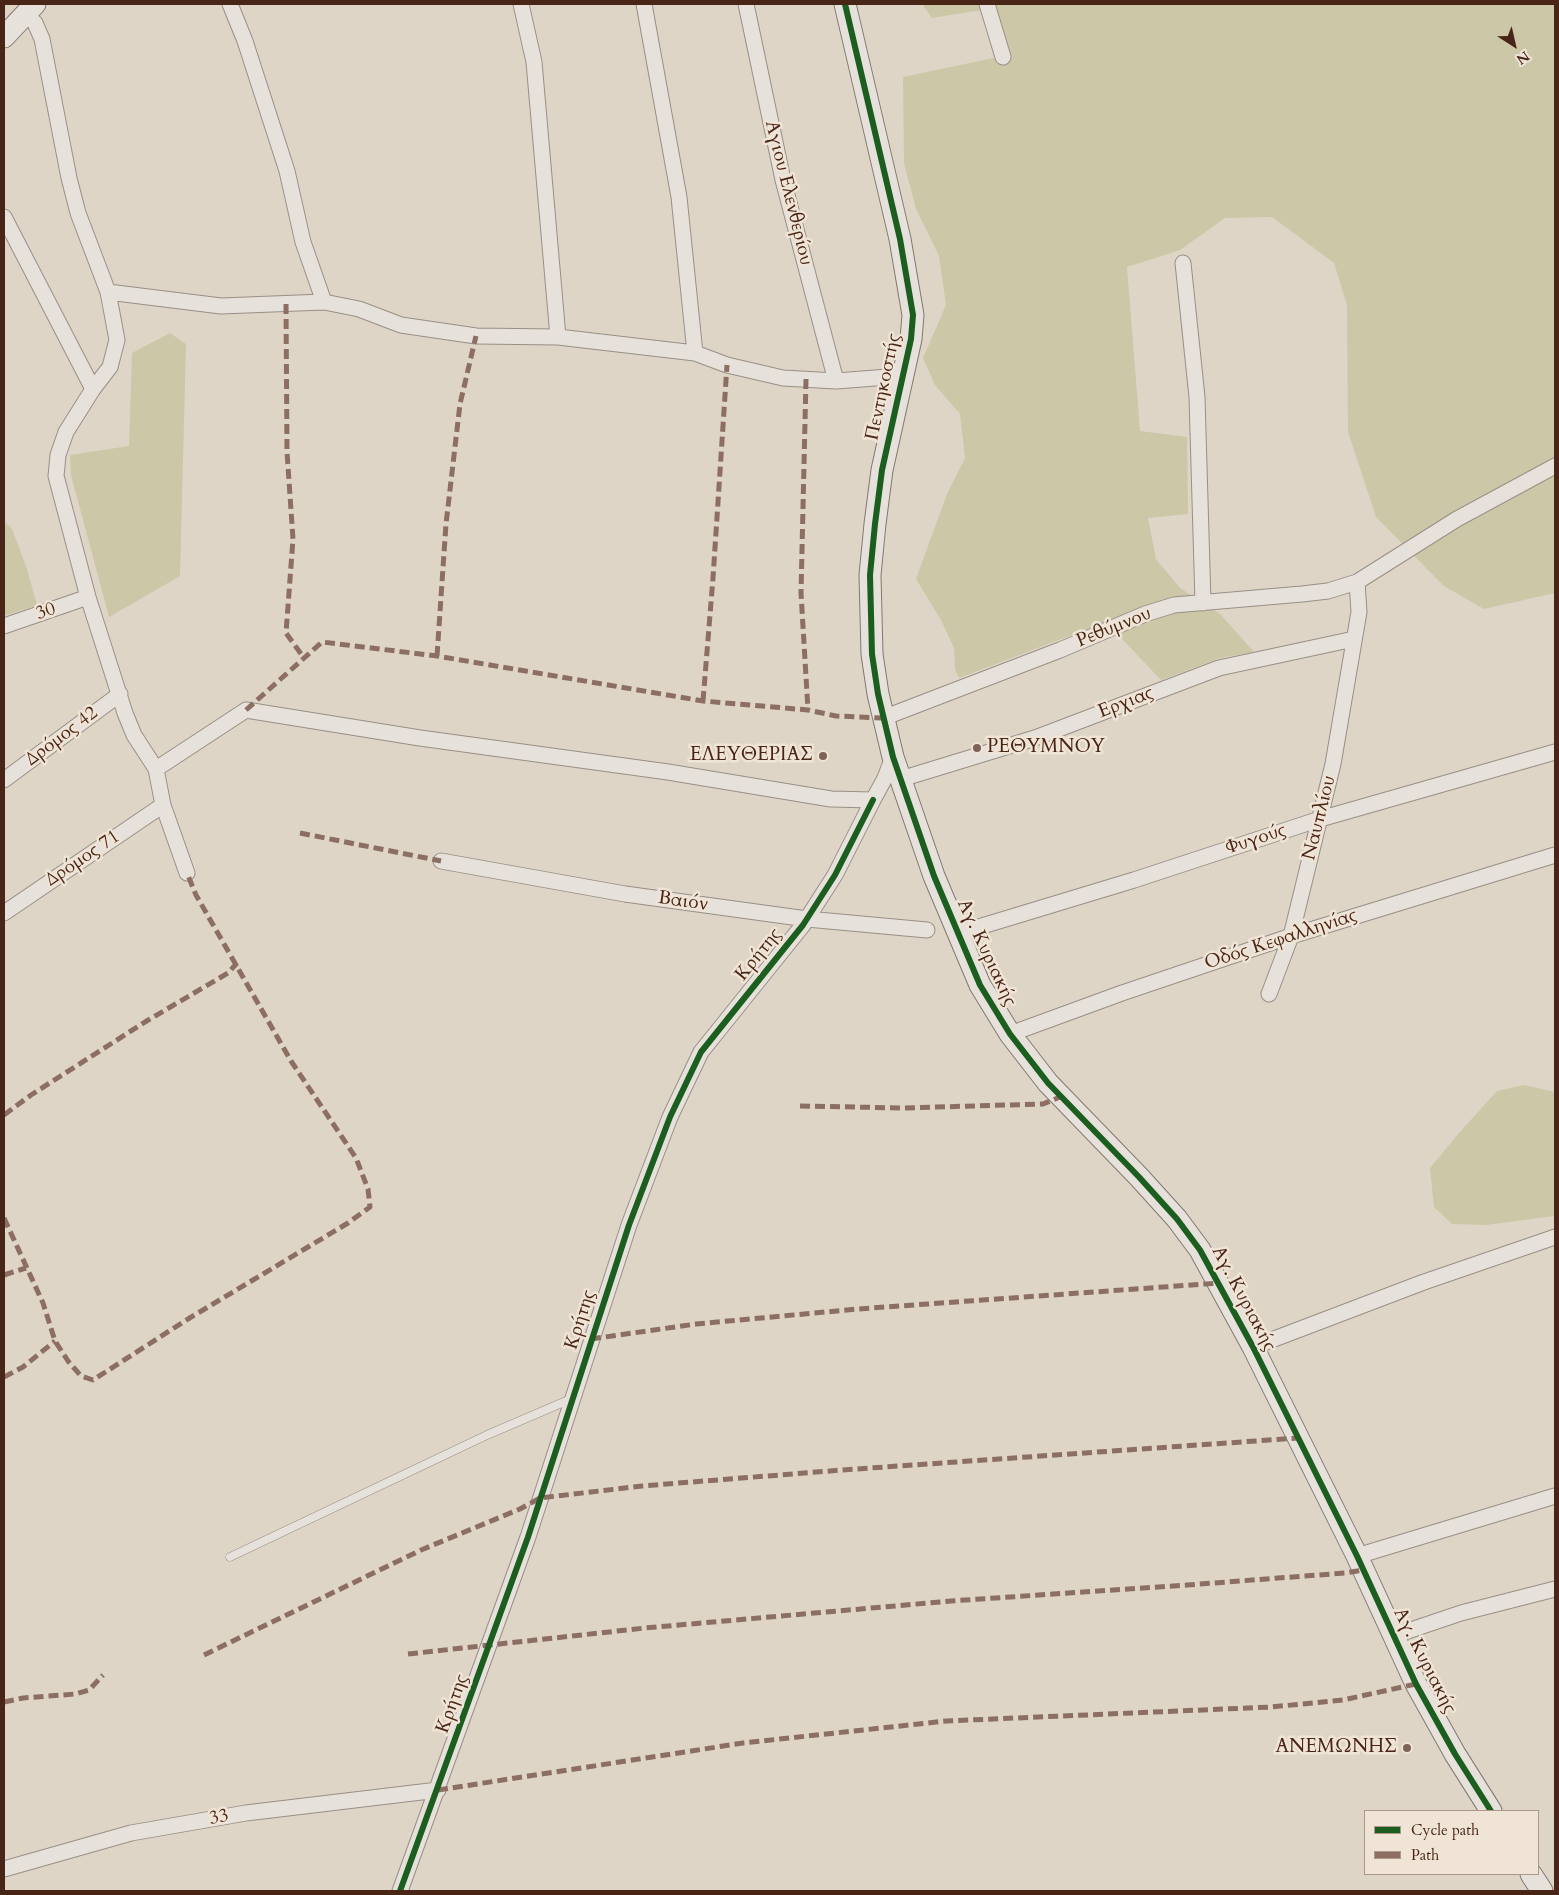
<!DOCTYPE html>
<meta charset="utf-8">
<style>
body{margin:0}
#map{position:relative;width:1559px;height:1895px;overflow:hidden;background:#ded5c7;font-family:Cardo,serif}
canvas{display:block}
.frame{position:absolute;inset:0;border:5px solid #492517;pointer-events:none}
.legend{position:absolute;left:1364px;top:1810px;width:175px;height:65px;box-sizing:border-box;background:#efe4d5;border:1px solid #ad9889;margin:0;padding:6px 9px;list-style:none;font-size:15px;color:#492517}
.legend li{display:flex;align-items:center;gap:10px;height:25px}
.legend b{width:25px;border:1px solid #ad9889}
.north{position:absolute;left:1489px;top:20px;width:50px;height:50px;-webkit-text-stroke:4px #efe4d5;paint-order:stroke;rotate:145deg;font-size:14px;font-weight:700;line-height:20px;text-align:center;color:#492517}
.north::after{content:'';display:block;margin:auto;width:18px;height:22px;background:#492517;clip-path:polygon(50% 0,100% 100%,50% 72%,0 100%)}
</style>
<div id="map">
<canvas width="1559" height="1895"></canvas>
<div class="frame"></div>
<ul class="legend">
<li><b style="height:6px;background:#1b5e20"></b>Cycle path</li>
<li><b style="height:6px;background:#8d6e63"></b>Path</li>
</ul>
<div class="north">N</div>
</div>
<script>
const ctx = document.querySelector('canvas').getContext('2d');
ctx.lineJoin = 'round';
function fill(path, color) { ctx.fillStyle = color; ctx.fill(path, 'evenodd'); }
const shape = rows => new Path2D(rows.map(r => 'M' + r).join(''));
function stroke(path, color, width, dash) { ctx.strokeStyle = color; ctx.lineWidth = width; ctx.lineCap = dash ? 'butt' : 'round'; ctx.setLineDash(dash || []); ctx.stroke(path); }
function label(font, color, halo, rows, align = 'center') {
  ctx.font = font + ' Cardo,serif'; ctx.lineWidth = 5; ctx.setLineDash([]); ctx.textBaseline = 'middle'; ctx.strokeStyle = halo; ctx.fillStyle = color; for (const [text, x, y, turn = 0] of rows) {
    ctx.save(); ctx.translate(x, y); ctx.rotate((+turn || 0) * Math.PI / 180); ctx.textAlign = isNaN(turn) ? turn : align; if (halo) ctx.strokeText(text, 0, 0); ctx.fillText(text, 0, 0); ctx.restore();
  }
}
fill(shape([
 [922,4,1555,4,1555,593,1484,609,1444,586,1376,517,1348,432,1347,305,1334,263,1272,217,1225,218,1180,250,1127,267,1140,431,1187,437,1188,514,1148,518,1156,559,1180,588,1220,614,1254,652,1220,658,1161,680,1106,622,959,678,955,669,954,648,941,620,916,579,947,494,965,458,960,414,935,385,923,358,946,305,939,256,916,209,904,163,903,77,1003,56,994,8,932,18],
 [170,333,186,344,180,576,109,617,71,475,70,455,129,446,132,353],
 [4,521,12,529,27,569,37,605,4,616],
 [1524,1085,1555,1092,1555,1216,1486,1225,1452,1224,1434,1207,1430,1168,1458,1134,1497,1091]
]), '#ccc7a7');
const lane = shape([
 [230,1557,487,1435,571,1399]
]);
const street = shape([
 [230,4,245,41,287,171,303,242,324,302],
 [521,4,534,62,558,337],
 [644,4,679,197,695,353],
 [746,4,783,180,836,381],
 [987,4,1003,57],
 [27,15,35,23,42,39,69,178,78,213,108,292,117,340,110,367,93,389,66,432,58,455,56,476,88,597,125,713,134,735,156,769,163,805,187,873],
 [4,217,93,389],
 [1183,263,1197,397,1203,603],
 [108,292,221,306,324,302,359,309,401,325,476,336,558,337,695,353,727,365,783,378,836,381,901,376],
 [4,626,88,597],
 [883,718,1060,650,1145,614,1174,605,1302,594,1328,591,1357,582,1457,519,1555,466],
 [156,769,246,710,420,738,668,772,831,799,873,800,885,778,893,757],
 [901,779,1035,738,1219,668,1354,639],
 [4,780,120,694],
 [441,861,625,894,807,919,927,930],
 [4,913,163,805],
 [959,933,1134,880,1320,819,1555,752],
 [1269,994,1291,936,1333,764,1359,612,1357,582],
 [1010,1034,1122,993,1291,936,1555,855],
 [1253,1347,1424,1282,1555,1237],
 [1357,1556,1555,1496],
 [1393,1636,1461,1613,1555,1589],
 [4,1869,131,1833,246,1813,438,1790],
 [400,1891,528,1537,629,1225,670,1117,701,1052,803,925,835,875,873,800]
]);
const secondary = shape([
 [845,4,900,239,913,315,911,339,882,470,875,524,870,575,872,654,878,694,893,757,934,876,980,985,1010,1034,1048,1083,1139,1177,1177,1219,1200,1250,1253,1347,1357,1556,1416,1684,1455,1754,1491,1811],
 [4,37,35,4],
 [1531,1874,1542,1891]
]);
stroke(lane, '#998f86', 9);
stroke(street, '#998f86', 17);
stroke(secondary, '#83786f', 23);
stroke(lane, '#e6e1da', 8);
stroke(street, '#e6e1da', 15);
stroke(secondary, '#e6e1da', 21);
stroke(shape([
 [286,304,287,452,293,539,286,633,304,658],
 [806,379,801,593,808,710],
 [437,656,446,524,460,404,476,336],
 [703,701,713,578,727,365],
 [246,710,322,642,437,656,703,701,808,710,836,716,883,718],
 [300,833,441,861],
 [800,1106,903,1108,1043,1104,1060,1097],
 [4,1115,31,1095,145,1022,228,973,237,963],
 [4,1218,43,1303,55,1341,68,1361,81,1376,93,1380,188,1319,348,1223,370,1207,368,1189,356,1158,291,1061,196,895,187,873],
 [4,1275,26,1268],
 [591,1339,696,1324,858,1309,1219,1283],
 [4,1377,23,1367,55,1341],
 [408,1654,645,1628,951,1601,1187,1585,1345,1573,1364,1570],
 [204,1655,421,1550,520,1509,540,1498,642,1486,842,1470,1298,1438],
 [4,1702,23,1698,75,1694,89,1690,103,1675],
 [438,1790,743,1743,946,1721,1271,1707,1343,1700,1416,1684]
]), '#8d6e63', 5, [10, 5]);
stroke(shape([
 [845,4,900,239,913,315,911,339,882,470,875,524,870,575,872,654,878,694,893,757,934,876,980,985,1010,1034,1048,1083,1139,1177,1177,1219,1200,1250,1253,1347,1357,1556,1416,1684,1455,1754,1491,1811],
 [400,1891,528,1537,629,1225,670,1117,701,1052,803,925,835,875,873,800]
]), '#1b5e20', 6);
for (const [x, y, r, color] of [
 [977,748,5,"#7d6355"],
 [823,756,5,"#7d6355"],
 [1407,1748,5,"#7d6355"]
]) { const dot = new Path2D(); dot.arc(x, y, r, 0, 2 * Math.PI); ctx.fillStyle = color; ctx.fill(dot); stroke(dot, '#efe4d5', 2); }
label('19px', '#492517', '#efe4d5', [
 ["Αγιου Ελενθερίου",788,193,76],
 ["Πεντηκοστής",884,387,-78],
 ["30",46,612,-19],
 ["Ρεθύμνου",1114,628,-22],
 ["Ερχιας",1126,703,-21],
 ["Δρόμος 42",62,737,-37],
 ["Ναυπλίου",1320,818,-76],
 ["Φυγούς",1256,840,-18],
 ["Δρόμος 71",83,859,-34],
 ["Βαιόν",683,902,8],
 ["Οδός Κεφαλληνίας",1281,940,-18],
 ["Αγ. Κυριακής",986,953,65],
 ["Κρήτης",759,955,-51],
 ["Αγ. Κυριακής",1243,1299,62],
 ["Κρήτης",581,1320,-72],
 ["Αγ. Κυριακής",1424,1661,63],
 ["Κρήτης",453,1704,-70],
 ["33",219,1818,-10]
]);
label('19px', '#492517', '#efe4d5', [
 ["ΡΕΘΥΜΝΟΥ",987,748,"left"],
 ["ΕΛΕΥΘΕΡΙΑΣ",813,756],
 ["ΑΝΕΜΩΝΗΣ",1397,1748]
], 'right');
</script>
